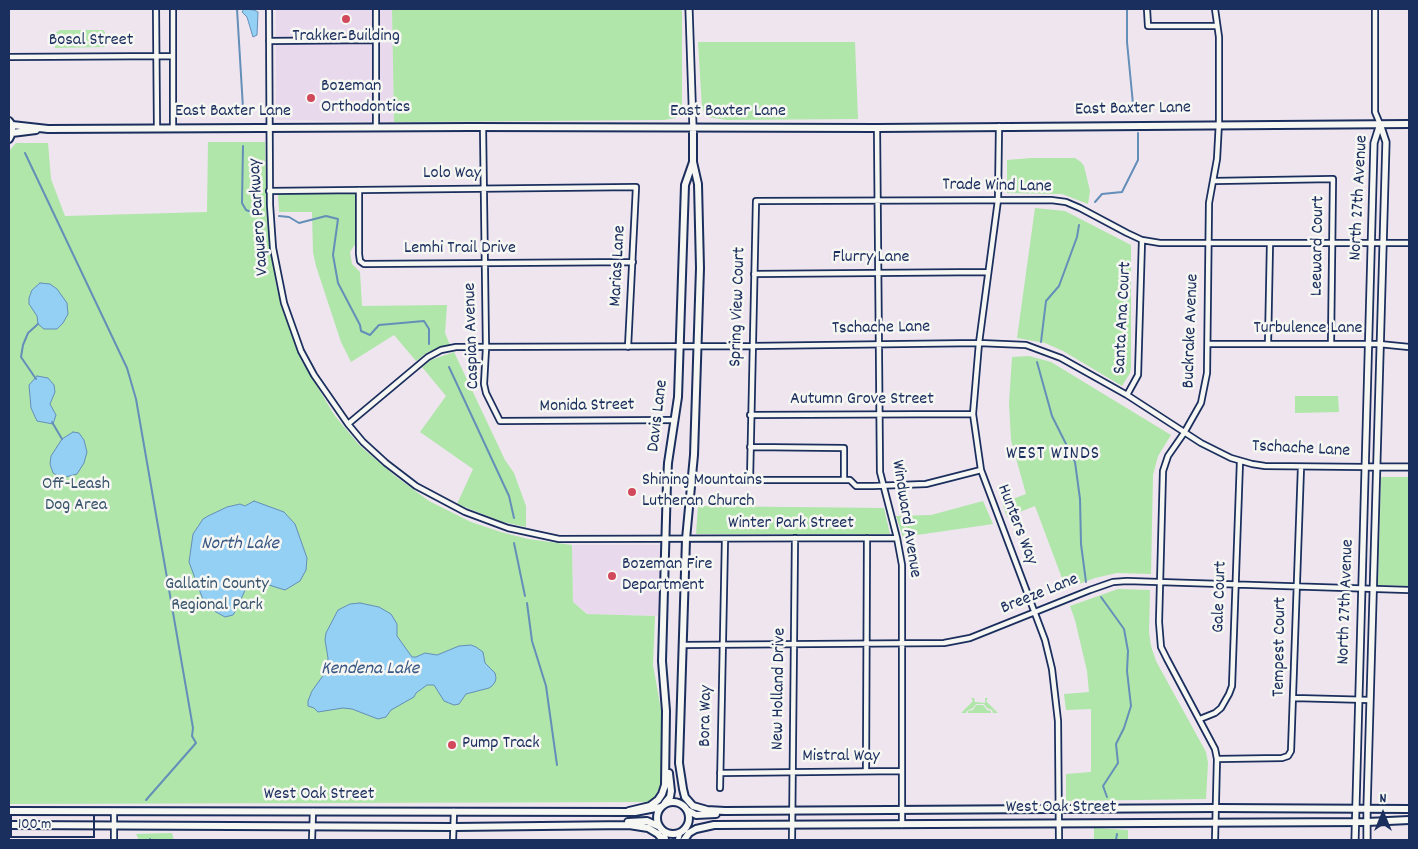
<!DOCTYPE html>
<style>
body{margin:0}
#map{position:relative;width:1418px;height:849px;overflow:hidden;background:#eee5ef;font-family:Dekko,sans-serif}
canvas{display:block}
.frame{position:absolute;inset:0;border:10px solid #1b2f5e;pointer-events:none}
.north{position:absolute;left:1358px;top:789px;width:50px;height:50px;-webkit-text-stroke:4px #f6f6f2;paint-order:stroke;rotate:0deg;font-size:14px;font-weight:700;line-height:20px;text-align:center;color:#1b2f5e}
.north::after{content:'';display:block;margin:auto;width:18px;height:22px;background:#1b2f5e;clip-path:polygon(50% 0,100% 100%,50% 72%,0 100%)}
.scale{position:absolute;left:10px;top:816px;width:85px;height:22px;box-sizing:border-box;border:2px solid #1b2f5e;border-top:0;padding-left:6px;font-size:15px;line-height:18px;white-space:nowrap;color:#1b2f5e;-webkit-text-stroke:4px #f6f6f2;paint-order:stroke}
</style>
<div id="map">
<canvas width="1418" height="849"></canvas>
<div class="frame"></div>
<div class="north">N</div>
<div class="scale">100 m</div>
</div>
<script>
const ctx = document.querySelector('canvas').getContext('2d');
ctx.lineJoin = 'round';
function fill(path, color) { ctx.fillStyle = color; ctx.fill(path, 'evenodd'); }
const shape = rows => new Path2D(rows.map(r => 'M' + r).join(''));
function stroke(path, color, width, dash) { ctx.strokeStyle = color; ctx.lineWidth = width; ctx.lineCap = dash ? 'butt' : 'round'; ctx.setLineDash(dash || []); ctx.stroke(path); }
function label(font, color, halo, rows, align = 'center') {
  ctx.font = font + ' Dekko,sans-serif'; ctx.lineWidth = 5; ctx.setLineDash([]); ctx.textBaseline = 'middle'; ctx.strokeStyle = halo; ctx.fillStyle = color; for (const [text, x, y, turn = 0] of rows) {
    ctx.save(); ctx.translate(x, y); ctx.rotate((+turn || 0) * Math.PI / 180); ctx.textAlign = isNaN(turn) ? turn : align; if (halo) ctx.strokeText(text, 0, 0); ctx.fillText(text, 0, 0); ctx.restore();
  }
}
fill(shape([
 [276,9,392,9,394,122,276,120],
 [572,545,661,545,659,616,588,614,573,602]
]), '#e9d9ed');
fill(shape([
 [392,9,682,9,682,109,676,118,664,120,394,122],
 [60,30,103,30,105,32,105,47,55,48,55,33],
 [698,42,855,42,858,119,727,120,707,117,702,108],
 [208,142,265,142,267,225,276,285,283,311,301,360,335,416,360,446,395,476,429,501,471,522,501,532,528,539,572,545,573,602,587,614,655,616,653,665,661,710,661,785,651,802,9,804,9,151,16,143,48,143,51,179,65,216,207,212],
 [1032,158,1075,158,1081,162,1084,166,1090,191,1088,204,1062,194,1007,193,1007,160],
 [356,192,356,243,350,252,352,264,360,272,362,306,447,305,445,333,450,345,428,352,416,361,394,335,351,362,341,342,316,266,313,252,312,212,279,212,278,194],
 [1035,208,1065,211,1131,245,1131,367,1130,373,1122,386,1063,351,1045,343,1017,338],
 [454,352,505,460,514,473,526,506,526,527,503,522,457,504,473,469,420,432,446,396,422,367,431,360],
 [1029,356,1051,362,1171,435,1158,456,1153,475,1151,574,1117,573,1095,578,1066,589,1035,506,1007,517,1002,503,1026,494,1011,440,1009,403,1012,357],
 [1295,396,1338,396,1339,412,1295,413],
 [1381,477,1409,477,1409,586,1378,585],
 [983,501,993,524,903,537,896,516,931,515],
 [698,506,884,508,890,534,696,534],
 [1118,589,1150,590,1149,632,1151,646,1156,661,1206,752,1208,763,1206,799,1066,801,1066,774,1091,772,1091,709,1066,710,1064,694,1089,692,1087,671,1075,620,1070,606],
 [971,698,974,698,975,702,985,703,985,698,988,698,986,701,998,713,993,713,992,710,987,708,984,704,976,704,973,708,967,711,966,713,961,713,973,701],
 [976,705,983,705,987,710,991,711,991,713,968,713,968,711,973,710],
 [1094,828,1128,830,1128,840,1094,840],
 [172,833,174,840,139,840,136,834]
]), '#b0e6a9');
const water = shape([
 [244,9,254,10,258,12,257,35,253,37,247,17,242,12,244,9],
 [40,283,50,284,57,289,67,303,68,314,63,323,57,329,44,329,38,324,37,316,29,304,29,298,32,290,40,283],
 [37,376,48,378,54,385,55,392,50,404,56,415,53,424,37,421,31,408,29,385,37,376],
 [73,432,79,433,84,440,87,452,84,463,77,474,62,478,53,473,50,464,51,456,62,439,73,432],
 [254,501,284,512,295,524,307,558,306,570,300,581,285,590,259,582,247,586,236,610,233,615,225,617,209,608,202,597,189,562,193,534,203,519,208,516,227,507,240,504,245,506,254,501],
 [360,603,379,607,391,614,397,624,397,636,412,657,416,657,425,653,437,655,459,646,471,645,476,647,483,652,485,663,495,673,496,678,495,682,492,686,489,688,466,694,459,704,454,705,444,701,434,685,427,685,416,693,414,697,391,710,386,717,378,719,352,709,343,708,318,712,314,708,308,706,308,701,312,691,327,670,328,658,325,640,326,633,338,610,350,604,360,603]
]);
fill(water, '#94cff4');
stroke(water, '#648fb8', 1);
stroke(shape([
 [237,9,243,108],
 [1127,9,1127,42,1133,104],
 [243,146,242,203,246,210,260,215],
 [25,153,127,368,136,399,193,728,192,736,196,743,146,800],
 [1095,202,1102,194,1122,192,1138,160,1138,133],
 [279,216,289,217,299,223,326,216,338,219,333,255,338,283,360,325,361,331,370,335,379,325,424,321,429,329,429,344],
 [1041,342,1046,301,1059,286,1077,237,1079,225],
 [1037,362,1052,416,1075,462,1080,499,1081,544,1086,582],
 [449,367,509,496,514,518],
 [36,379,21,357,23,345,28,333,38,324],
 [52,422,62,439],
 [514,543,525,596],
 [1101,597,1124,629,1128,651,1127,671,1131,706,1124,728,1116,744,1118,763,1103,786,1107,797],
 [527,603,532,641,546,686,557,765],
 [150,839,150,840],
 [1116,840,1117,834]
]), '#648fb8', 2);
const minor = shape([
 [156,9,157,128],
 [173,9,173,128],
 [269,9,270,205,273,248,284,303,301,351,314,375,348,424,363,442,386,463,416,486,465,512,508,528,559,539,897,538],
 [376,9,376,127],
 [1147,9,1148,26,1217,26],
 [1215,9,1219,37,1219,122,1217,159,1209,203,1207,373,1201,403,1184,433,1168,456,1163,471,1159,622,1161,647,1167,659,1215,749,1217,759,1215,840],
 [1375,9,1375,112,1380,124],
 [269,41,376,40],
 [9,57,173,56],
 [999,126,998,200,979,343,973,414,981,470,1045,640,1052,669,1058,721,1059,840],
 [483,127,486,348,484,384,486,393,500,421,675,420],
 [877,128,880,472,897,538,902,565,902,825],
 [1214,181,1333,179,1331,344],
 [359,190,359,254,360,261,364,264,633,262],
 [269,191,636,187,628,347],
 [754,274,988,272],
 [1208,344,1379,344,1409,347],
 [1268,344,1270,243],
 [1127,395,1138,375,1142,240],
 [750,415,973,414],
 [348,424,428,357,441,350,456,347,752,346,979,343,1026,345,1061,358,1127,395,1201,443,1231,458,1252,464,1265,466,1366,467],
 [750,447,844,448,844,480],
 [981,470,926,484,873,486,856,486,850,480,750,480,756,201,1051,200,1066,202,1080,208,1127,233,1142,240,1160,243,1409,243],
 [705,480,750,480],
 [683,645,944,643,970,638,1090,590,1113,582,1127,581,1409,590],
 [1294,698,1370,700],
 [1200,719,1215,713,1221,708,1229,694,1232,686,1240,461],
 [1217,759,1282,758,1288,756,1291,751,1301,467],
 [866,771,867,538],
 [720,773,902,771],
 [720,788,725,539],
 [664,832,666,840],
 [114,840,114,811],
 [312,840,313,811],
 [453,840,454,811],
 [678,840,680,833],
 [792,840,795,538]
]);
const tertiary = shape([
 [689,9,693,128],
 [1366,467,1409,467],
 [1355,840,1374,143,1380,124],
 [1367,840,1367,808,1386,142,1380,124]
]);
const secondary = shape([
 [9,121,12,125,12,133,9,139],
 [12,125,48,129,471,127,877,128,1409,124],
 [693,128,693,162,698,184,700,268,694,455,686,539,679,763,683,789,685,797,693,806,707,810,725,811,1216,808,1409,809],
 [12,133,36,130],
 '657 818a16 16 0 1 1 32 0a16 16 0 1 1-32 0Z',
 [665,803,670,797,671,791,669,773],
 [687,810,696,815,716,814],
 [9,811,635,812,661,807],
 [629,811,650,806,658,800,662,794,665,785,666,711,662,661,667,482,668,463,678,397,685,185,693,162],
 [628,822,647,821,658,826],
 [9,825,454,827,629,825,648,828,658,834,663,840],
 [684,840,689,833,696,829,714,825,1367,822,1409,820]
]);
stroke(minor, '#1b2f5e', 8);
stroke(tertiary, '#1b2f5e', 9);
stroke(secondary, '#1b2f5e', 10);
stroke(minor, '#f6f6f2', 4.5);
stroke(tertiary, '#f6f6f2', 5.5);
stroke(secondary, '#f6f6f2', 6);
for (const [x, y, r, color] of [
 [346,19,5,"#d1495b"],
 [311,98,5,"#d1495b"],
 [632,492,5,"#d1495b"],
 [612,576,5,"#d1495b"],
 [452,745,5,"#d1495b"]
]) { const dot = new Path2D(); dot.arc(x, y, r, 0, 2 * Math.PI); ctx.fillStyle = color; ctx.fill(dot); stroke(dot, '#f6f6f2', 2); }
label('18px', '#1b2f5e', '#f6f6f2', [
 ["Trakker Building",346,38,"center"],
 ["Bozeman",321,88],
 ["Orthodontics",321,109],
 ["Shining Mountains",642,482],
 ["Lutheran Church",642,503],
 ["Bozeman Fire",622,566],
 ["Department",622,587],
 ["Pump Track",462,745]
], 'left');
label('18px', '#1b2f5e', '#f6f6f2', [
 ["Bosal Street",91,42],
 ["East Baxter Lane",1133,110,-1],
 ["East Baxter Lane",233,113],
 ["East Baxter Lane",728,113],
 ["Lolo Way",452,175],
 ["Trade Wind Lane",997,187,1],
 ["North 27th Avenue",1360,198,-87],
 ["Vaquero Parkway",260,217,-94],
 ["Leeward Court",1319,246,-89],
 ["Lemhi Trail Drive",460,250],
 ["Flurry Lane",871,259],
 ["Marias Lane",619,266,-87],
 ["Spring View Court",739,307,-88],
 ["Santa Ana Court",1124,318,-87],
 ["Tschache Lane",881,329,-1],
 ["Turbulence Lane",1308,330],
 ["Buckrake Avenue",1192,331,-88],
 ["Caspian Avenue",473,336,-92],
 ["Autumn Grove Street",862,401],
 ["Monida Street",587,407,-1],
 ["Davis Lane",659,416,-83],
 ["Tschache Lane",1301,450,3],
 ["Windward Avenue",905,519,81],
 ["Winter Park Street",791,525],
 ["Hunters Way",1016,525,69],
 ["Breeze Lane",1040,595,-22],
 ["Gale Court",1221,597,-88],
 ["North 27th Avenue",1347,602,-88],
 ["Tempest Court",1281,647,-89],
 ["New Holland Drive",780,689,-89],
 ["Bora Way",707,716,-89],
 ["Mistral Way",841,758],
 ["West Oak Street",319,796],
 ["West Oak Street",1061,809]
]);
label('18px', '#39546d', '#f6f6f2', [
 ["Off-Leash",76,486],
 ["Dog Area",76,507],
 ["Gallatin County",217,586],
 ["Regional Park",217,607]
]);
ctx.letterSpacing = '1px';
label('19px', '#1b2f5e', '#f6f6f2', [
 ["WEST WINDS",1053,455]
]);
ctx.letterSpacing = '0px';
label('italic 19px', '#395784', '#f6f6f2', [
 ["North Lake",240,545],
 ["Kendena Lake",370,670]
]);
</script>
